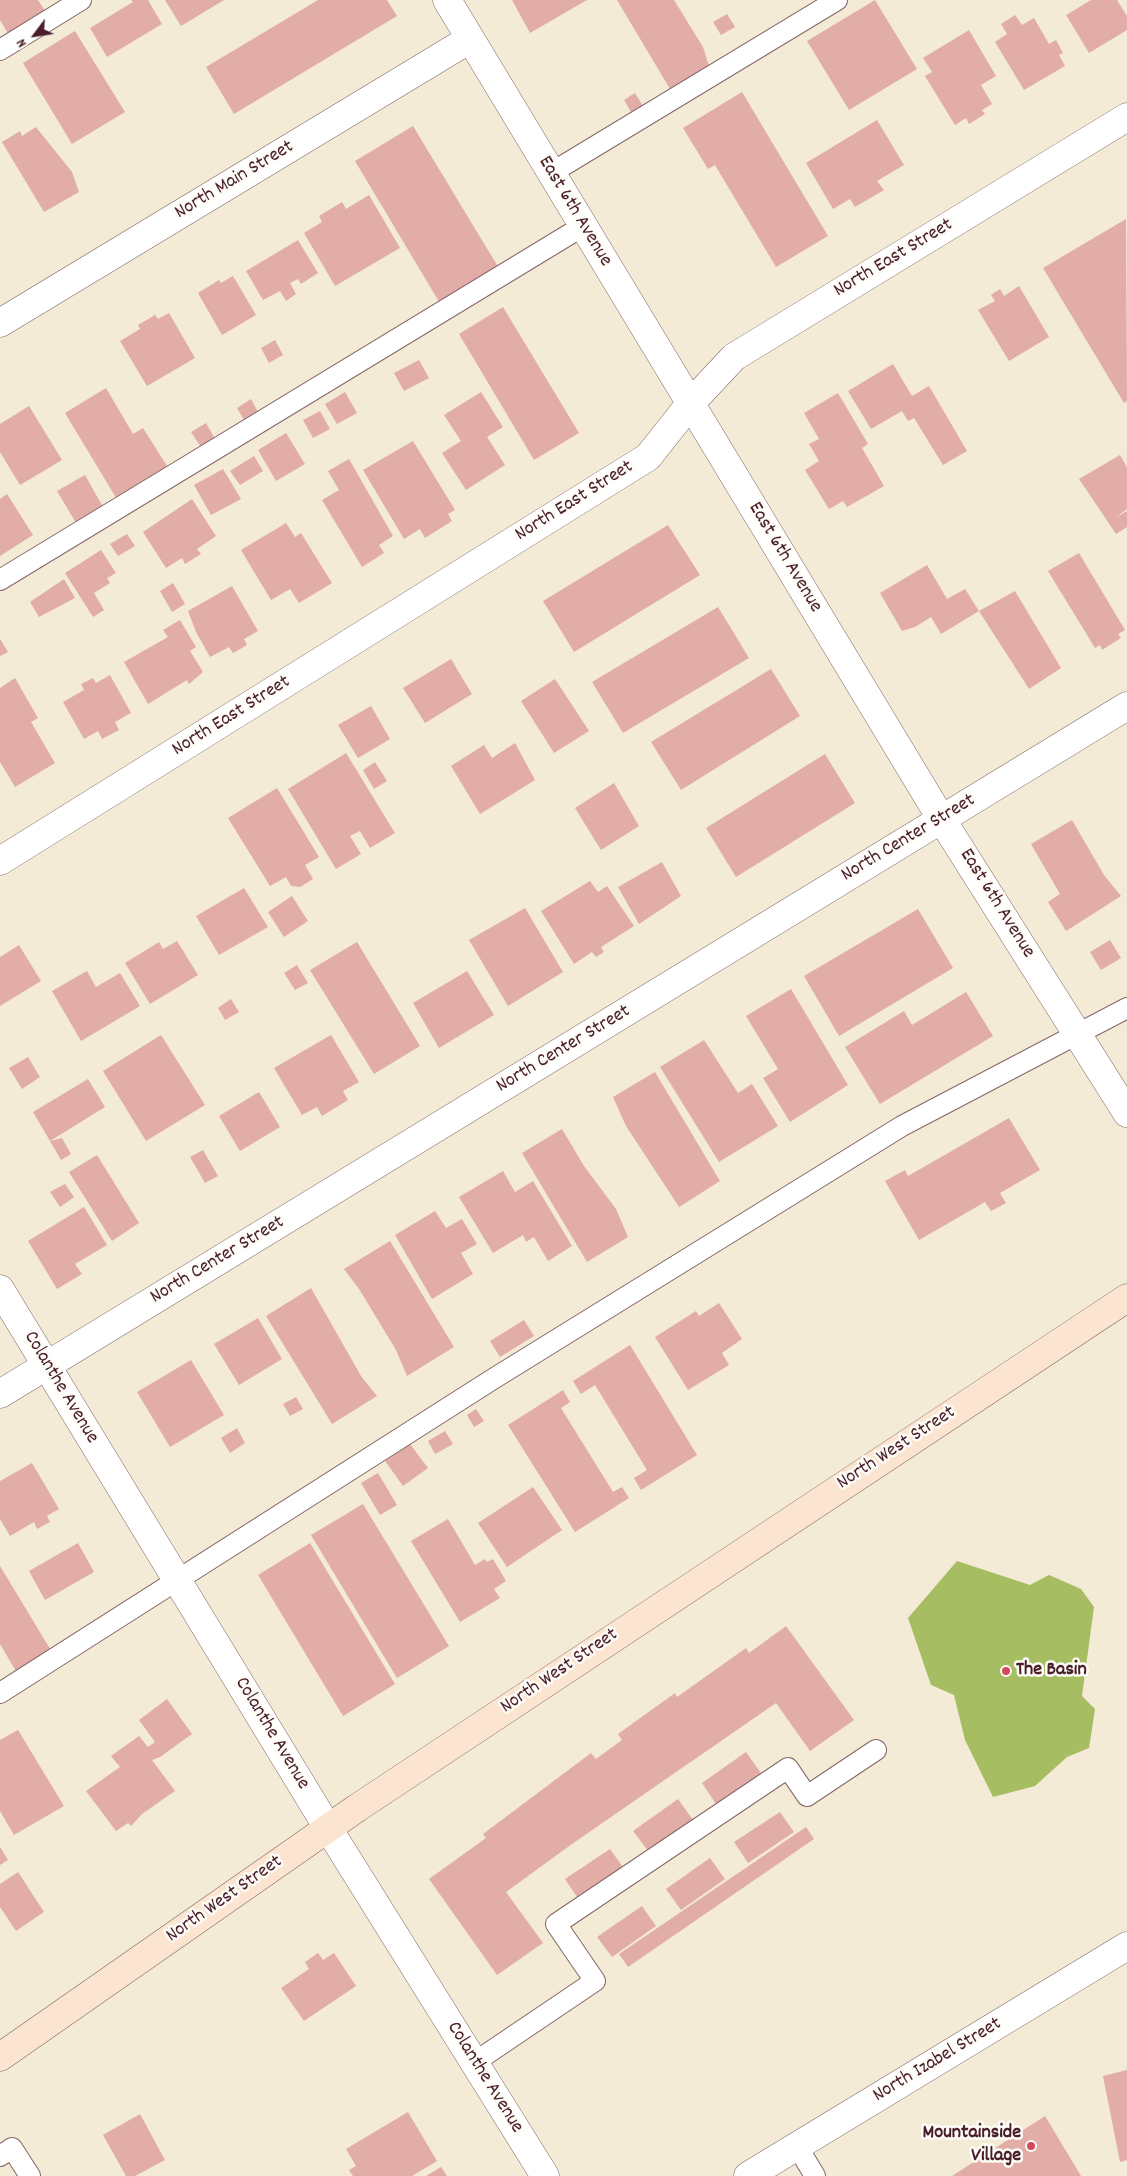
<!DOCTYPE html>
<style>
body{margin:0}
#map{position:relative;width:1127px;height:2176px;overflow:hidden;background:#f3ebd6;font-family:Dekko,sans-serif}
canvas{display:block}
.north{position:absolute;left:10px;top:10px;width:50px;height:50px;-webkit-text-stroke:4px #fdfcf7;paint-order:stroke;rotate:239deg;font-size:14px;font-weight:700;line-height:20px;text-align:center;color:#4a1f2b}
.north::after{content:'';display:block;margin:auto;width:18px;height:22px;background:#4a1f2b;clip-path:polygon(50% 0,100% 100%,50% 72%,0 100%)}
</style>
<div id="map">
<canvas width="1127" height="2176"></canvas>
<div class="north">N</div>
</div>
<script>
const ctx = document.querySelector('canvas').getContext('2d');
ctx.lineJoin = 'round';
function fill(path, color) { ctx.fillStyle = color; ctx.fill(path, 'evenodd'); }
const shape = rows => new Path2D(rows.map(r => 'M' + r).join(''));
function stroke(path, color, width, dash) { ctx.strokeStyle = color; ctx.lineWidth = width; ctx.lineCap = dash ? 'butt' : 'round'; ctx.setLineDash(dash || []); ctx.stroke(path); }
function label(font, color, halo, rows, align = 'center') {
  ctx.font = font + ' Dekko,sans-serif'; ctx.lineWidth = 5; ctx.setLineDash([]); ctx.textBaseline = 'middle'; ctx.strokeStyle = halo; ctx.fillStyle = color; for (const [text, x, y, turn = 0] of rows) {
    ctx.save(); ctx.translate(x, y); ctx.rotate((+turn || 0) * Math.PI / 180); ctx.textAlign = isNaN(turn) ? turn : align; if (halo) ctx.strokeText(text, 0, 0); ctx.fillText(text, 0, 0); ctx.restore();
  }
}
fill(shape([
 [957,1561,1030,1585,1049,1575,1081,1589,1094,1607,1082,1696,1095,1709,1089,1748,1067,1757,1035,1786,993,1797,965,1740,954,1695,931,1685,908,1618]
]), '#a7bd62');
fill(shape([
 [0,0,38,0,47,14,10,37,0,20],
 [131,0,148,0,162,24,107,57,90,28,133,2],
 [165,0,224,0,181,26],
 [318,0,387,0,397,16,234,114,206,67],
 [512,0,587,0,530,33],
 [617,0,674,0,703,47,709,66,670,89],
 [875,0,917,69,849,110,807,41],
 [1091,0,1117,0,1127,16,1127,30,1089,53,1066,15],
 [727,14,735,27,721,35,713,22],
 [1015,15,1022,25,1034,18,1049,44,1056,40,1063,53,1059,55,1065,66,1024,90,995,42,1007,34,1001,24],
 [969,30,996,76,981,85,992,104,982,110,985,114,969,124,966,118,955,125,925,76,932,72,923,58],
 [75,31,125,112,72,144,23,63],
 [742,92,828,236,776,267,715,165,708,169,683,128],
 [635,93,643,106,631,112,624,100],
 [877,120,904,165,877,181,884,190,855,207,850,199,833,209,806,163],
 [413,126,500,270,441,305,355,161],
 [36,127,72,172,79,192,44,212,2,142,20,131,22,136],
 [369,195,400,248,335,286,304,233,322,222,319,216,342,202,346,209],
 [1126,219,1127,401,1124,403,1043,268],
 [298,240,318,273,301,284,298,279,290,283,296,294,286,301,280,291,263,300,246,271],
 [233,276,256,315,222,335,198,293,219,280,221,283],
 [1019,286,1049,337,1009,361,978,310,995,301,991,295,1000,289,1004,296],
 [503,307,579,433,534,460,459,334],
 [169,313,195,358,147,386,120,341,140,329,138,325,155,315,158,319],
 [275,340,283,355,269,363,261,348],
 [419,360,429,378,404,391,394,373],
 [893,364,912,396,929,386,967,451,943,465,914,418,908,421,902,411,871,429,848,391],
 [106,388,133,434,143,428,169,469,118,501,65,413],
 [345,392,357,413,337,424,325,404],
 [481,392,503,427,487,437,505,465,466,490,442,453,461,441,444,415],
 [838,393,868,444,862,448,884,486,847,507,843,501,829,509,805,470,819,461,809,444,819,439,804,413],
 [251,399,258,412,244,420,237,408],
 [29,406,62,460,20,485,0,452,0,424],
 [320,411,330,429,313,438,303,420],
 [206,423,215,439,201,447,191,432],
 [286,433,305,464,276,481,258,450],
 [413,441,455,510,448,514,452,521,425,538,420,529,404,539,363,470],
 [1120,455,1127,467,1127,509,1115,518,1127,511,1127,527,1116,534,1079,479],
 [254,456,263,471,240,485,230,471],
 [349,459,393,536,379,545,384,553,362,567,322,500,339,490,328,471],
 [223,469,241,499,211,515,194,485],
 [85,475,103,507,76,523,57,491],
 [7,494,33,535,0,556,0,499],
 [192,499,216,536,197,549,201,554,185,564,182,558,166,568,143,532],
 [286,523,295,537,301,533,332,583,299,603,290,589,271,600,241,550],
 [668,525,700,575,574,652,543,601],
 [127,534,135,546,118,556,110,544],
 [101,550,116,573,107,578,110,583,94,593,104,610,93,617,65,573],
 [1079,553,1125,630,1118,634,1121,638,1102,650,1100,645,1095,648,1048,571],
 [927,565,947,599,965,589,979,611,941,634,931,617,915,627,902,631,880,593],
 [64,579,75,598,39,617,30,602],
 [173,583,185,604,172,612,160,591],
 [232,586,258,631,244,639,247,645,233,653,229,647,210,657,196,632,188,611],
 [1015,591,1061,668,1029,689,979,611],
 [718,607,749,658,623,733,592,682],
 [180,620,196,647,190,651,203,672,189,684,187,680,148,704,124,662,168,637,163,630],
 [0,639,8,652,0,656],
 [451,659,472,694,425,723,403,688],
 [771,669,800,716,681,790,651,742],
 [110,675,131,713,115,722,119,730,102,739,98,731,84,739,63,702,84,690,81,684,93,678,96,683],
 [15,678,38,718,31,722,55,763,15,787,0,762,0,688],
 [555,679,589,731,554,753,521,701],
 [371,706,390,739,358,758,338,725],
 [515,743,535,780,480,814,451,766,484,745,492,758],
 [346,753,395,833,370,848,360,831,350,836,361,854,336,869,288,789],
 [825,754,855,803,736,877,706,828],
 [375,762,387,781,374,789,363,770],
 [614,783,639,826,601,850,575,808],
 [277,788,319,857,305,865,313,879,300,887,291,886,286,877,270,886,228,818],
 [1072,820,1104,875,1121,896,1066,931,1048,902,1060,894,1031,844],
 [662,862,681,896,639,924,618,887],
 [590,881,598,892,607,886,634,926,601,947,604,952,596,957,592,952,574,964,541,911],
 [244,888,268,927,219,955,196,916],
 [292,896,308,921,284,937,268,912],
 [525,908,563,972,508,1006,469,940],
 [918,909,953,968,839,1036,804,976],
 [1110,940,1121,958,1101,970,1090,952],
 [177,941,198,975,150,1004,125,963,159,942,163,949],
 [357,942,420,1046,374,1074,310,970],
 [19,945,41,981,0,1006,0,957],
 [297,965,308,983,295,990,284,973],
 [87,971,96,987,120,973,140,1006,81,1041,52,991],
 [467,971,494,1015,439,1048,413,1003],
 [791,989,848,1085,790,1122,763,1078,778,1069,746,1016],
 [966,992,993,1036,880,1104,845,1047,904,1011,912,1025],
 [231,999,239,1012,225,1020,218,1008],
 [161,1035,205,1105,146,1141,103,1071],
 [331,1035,359,1082,343,1091,348,1100,322,1116,317,1107,302,1115,274,1068],
 [704,1040,738,1093,752,1084,778,1126,719,1162,660,1067],
 [28,1057,40,1077,22,1089,9,1068],
 [655,1072,720,1181,679,1207,626,1126,613,1097],
 [88,1079,105,1107,50,1141,33,1112],
 [259,1092,280,1127,240,1151,219,1116],
 [1009,1118,1040,1170,1000,1193,1006,1203,991,1211,985,1202,919,1240,885,1181,905,1170,908,1176],
 [562,1129,584,1166,616,1209,628,1237,587,1262,522,1153],
 [62,1138,71,1154,61,1160,50,1141],
 [203,1150,218,1176,205,1183,190,1157],
 [97,1155,139,1223,112,1241,69,1172],
 [503,1171,515,1192,533,1181,572,1246,548,1261,534,1237,526,1242,523,1235,493,1253,459,1197],
 [65,1184,74,1197,60,1207,50,1192],
 [84,1207,107,1245,75,1264,82,1274,57,1289,28,1241],
 [435,1211,446,1228,462,1219,477,1244,461,1253,473,1274,432,1299,395,1235],
 [390,1241,454,1347,407,1376,396,1350,359,1289,344,1269],
 [311,1288,361,1376,377,1396,332,1424,266,1316],
 [719,1303,742,1339,722,1353,729,1365,688,1390,655,1337,696,1311,699,1316],
 [258,1318,282,1359,239,1385,214,1344],
 [524,1320,534,1336,500,1357,490,1341],
 [630,1345,697,1455,641,1490,634,1478,647,1470,595,1385,581,1394,573,1381],
 [191,1360,224,1415,170,1447,137,1392],
 [563,1390,570,1402,561,1408,613,1492,622,1487,629,1498,575,1532,508,1425],
 [296,1397,303,1409,290,1416,283,1404],
 [476,1409,484,1421,474,1427,467,1415],
 [237,1428,245,1443,230,1453,221,1438],
 [445,1431,453,1444,435,1454,428,1441],
 [410,1444,428,1468,403,1486,385,1461],
 [32,1463,59,1509,47,1516,50,1522,37,1529,34,1522,10,1536,0,1519,0,1481],
 [378,1473,397,1505,380,1515,361,1483],
 [533,1487,562,1530,507,1567,478,1523],
 [363,1504,449,1646,397,1678,311,1535],
 [448,1519,475,1565,485,1559,487,1562,493,1559,506,1581,494,1589,500,1598,460,1622,411,1541],
 [78,1543,94,1572,45,1600,29,1571],
 [310,1543,395,1684,343,1716,258,1575],
 [0,1566,52,1652,17,1673,0,1644],
 [786,1626,854,1720,810,1751,776,1703,572,1844,506,1892,543,1943,497,1975,429,1879,486,1838,483,1834,591,1753,596,1759,622,1740,618,1734,675,1693,677,1697,746,1648,749,1653],
 [167,1699,192,1734,160,1757,152,1760,175,1791,142,1814,131,1826,128,1823,116,1831,86,1791,120,1767,111,1756,139,1736,148,1747,155,1742,139,1720],
 [18,1730,64,1806,14,1835,0,1811,0,1740],
 [746,1752,761,1773,716,1804,702,1783],
 [678,1799,693,1820,649,1852,633,1831],
 [780,1812,794,1832,748,1863,734,1842],
 [806,1827,814,1839,628,1967,619,1954],
 [0,1847,8,1860,0,1865],
 [610,1849,625,1870,579,1900,565,1879],
 [710,1858,725,1879,681,1910,666,1889],
 [18,1872,44,1912,16,1931,0,1907,0,1884],
 [642,1906,656,1926,612,1957,597,1937],
 [318,1953,323,1960,334,1953,356,1986,304,2021,281,1988,309,1969,305,1962],
 [1127,2070,1127,2160,1120,2162,1103,2076],
 [408,2112,437,2161,412,2176,353,2176,349,2170,356,2166,346,2149],
 [140,2114,165,2160,135,2176,126,2176,103,2135],
 [1045,2116,1081,2176,952,2176],
 [441,2167,447,2176,426,2176]
]), '#e2aca7');
const lane = shape([
 [0,50,81,0],
 [551,173,837,0],
 [0,580,583,226],
 [0,1693,493,1379,902,1126,1127,1008],
 [475,2062,595,1981,556,1924,788,1768,807,1796,876,1750],
 [797,2146,815,2176],
 [0,2156,12,2148,30,2176]
]);
const street = shape([
 [447,0,942,820,1127,1113],
 [0,323,470,39],
 [0,861,648,457,690,404,734,357,1127,117],
 [0,1289,328,1828,545,2176],
 [0,1394,1127,706],
 [748,2176,1127,1946]
]);
const secondary = shape([
 [0,2057,357,1808,1127,1298]
]);
stroke(lane, '#856667', 22);
stroke(street, '#856667', 29);
stroke(secondary, '#856667', 29);
stroke(lane, '#fff', 20);
stroke(street, '#fff', 28);
stroke(secondary, '#fce5d0', 28);
for (const [x, y, r, color] of [
 [1006,1671,5,"#d1495b"],
 [1031,2146,5,"#d1495b"]
]) { const dot = new Path2D(); dot.arc(x, y, r, 0, 2 * Math.PI); ctx.fillStyle = color; ctx.fill(dot); stroke(dot, '#fdfcf7', 2); }
label('20px', '#4a1f2b', '#fdfcf7', [
 ["North Main Street",235,181,-31],
 ["East 6th Avenue",574,212,59],
 ["North East Street",894,259,-31],
 ["North East Street",575,502,-32],
 ["East 6th Avenue",784,558,59],
 ["North East Street",232,717,-32],
 ["North Center Street",909,839,-31],
 ["East 6th Avenue",996,904,58],
 ["North Center Street",564,1050,-31],
 ["North Center Street",218,1261,-31],
 ["Colanthe Avenue",60,1388,59],
 ["North West Street",897,1449,-33],
 ["North West Street",560,1672,-34],
 ["Colanthe Avenue",271,1734,59],
 ["North West Street",225,1900,-35],
 ["North Izabel Street",938,2061,-31],
 ["Colanthe Avenue",484,2078,58]
]);
label('bold 20px', '#4a1f2b', '#fdfcf7', [
 ["The Basin",1016,1671],
 ["Mountainside",1021,2134,"right"],
 ["Village",1021,2157,"right"]
], 'left');
</script>
